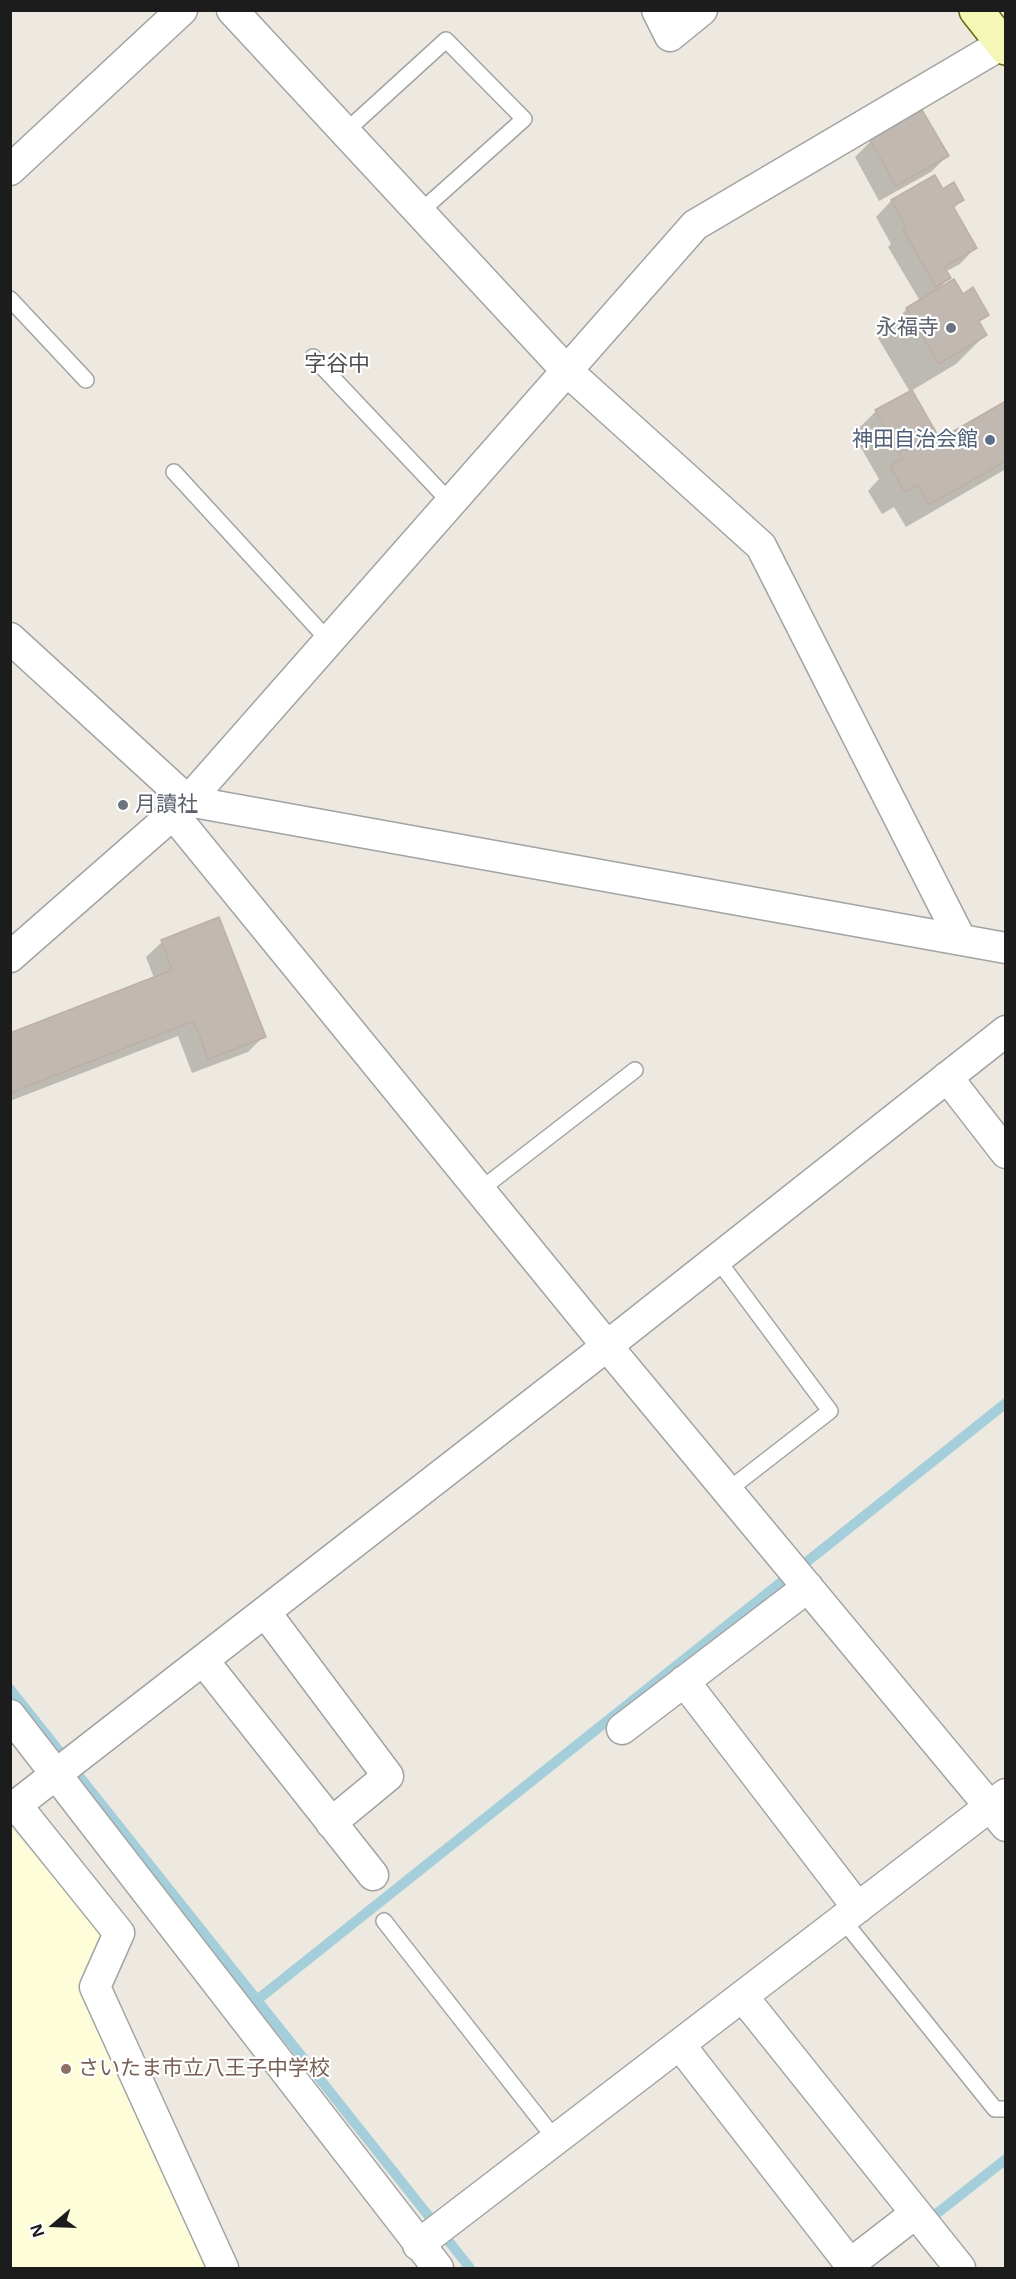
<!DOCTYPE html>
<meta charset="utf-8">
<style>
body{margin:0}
#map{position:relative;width:1016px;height:2279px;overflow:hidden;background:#ede9e1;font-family:"Open Sans",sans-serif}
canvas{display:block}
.frame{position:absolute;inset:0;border:12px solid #1c1c1c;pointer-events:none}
.north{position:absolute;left:24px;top:2195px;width:60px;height:60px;-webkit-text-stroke:4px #fff;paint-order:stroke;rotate:251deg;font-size:16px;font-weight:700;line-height:24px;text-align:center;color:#1c1c1c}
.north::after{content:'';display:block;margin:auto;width:21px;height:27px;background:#1c1c1c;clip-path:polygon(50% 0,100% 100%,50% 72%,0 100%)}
</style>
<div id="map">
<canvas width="1016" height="2279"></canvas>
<div class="frame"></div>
<div class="north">N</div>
</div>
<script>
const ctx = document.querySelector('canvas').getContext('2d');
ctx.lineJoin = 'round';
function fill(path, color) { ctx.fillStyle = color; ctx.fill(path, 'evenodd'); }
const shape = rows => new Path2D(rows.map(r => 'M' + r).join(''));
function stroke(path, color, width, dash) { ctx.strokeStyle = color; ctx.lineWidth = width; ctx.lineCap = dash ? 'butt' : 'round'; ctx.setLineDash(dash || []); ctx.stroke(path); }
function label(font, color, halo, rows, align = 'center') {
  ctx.font = font + ' "Open Sans","Noto Sans JP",sans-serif'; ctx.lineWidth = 4.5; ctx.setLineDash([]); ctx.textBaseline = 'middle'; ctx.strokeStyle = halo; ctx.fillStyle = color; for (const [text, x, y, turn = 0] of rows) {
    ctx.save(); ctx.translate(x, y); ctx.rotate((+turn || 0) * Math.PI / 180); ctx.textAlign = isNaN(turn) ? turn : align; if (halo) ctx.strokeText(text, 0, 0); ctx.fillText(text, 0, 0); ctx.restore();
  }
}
fill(shape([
 [12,1829,103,1933,81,1989,161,2150,205,2268,11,2268]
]), '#fefdd9');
fill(shape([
 [922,112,947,156,931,172,879,201,855,157,871,141],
 [935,177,942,191,962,200,953,209,975,248,960,264,945,272,949,278,937,290,962,296,987,315,978,323,985,335,956,364,911,391,939,441,1006,403,1006,469,906,527,894,507,882,514,868,491,879,479,853,434,876,411,910,392,878,338,907,309,920,301,888,247,891,244,876,217,891,201],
 [162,942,264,1036,248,1052,192,1073,178,1036,10,1101,10,1034,154,978,146,957]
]), '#0003');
stroke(shape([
 [10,1689,470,2268],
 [257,2000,1006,1403],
 [926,2222,1006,2159]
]), '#a3ceda', 10);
const building = shape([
 [922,110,949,156,896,186,870,140,922,110],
 [935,175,943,189,954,182,964,200,953,206,977,248,944,267,951,278,936,287,903,230,906,227,891,200,935,175],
 [954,279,963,294,973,287,989,315,979,321,987,335,939,364,906,308,954,279],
 [912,390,940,439,1006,401,1006,461,929,505,918,485,905,492,890,466,903,459,875,410,912,390],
 [219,917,266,1037,208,1059,194,1021,10,1093,10,1033,172,970,161,940,219,917]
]);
fill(building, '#c1b8b1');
stroke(building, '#beafa4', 1.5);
const lane = shape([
 [345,132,446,40,524,119,420,212],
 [10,299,86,380],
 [313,357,450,502],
 [174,472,329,641],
 [480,1190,635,1070],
 [717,1259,830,1411,727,1491],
 [843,1920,995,2109,1006,2109],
 [384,1921,556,2140]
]);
const street = shape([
 [232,10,566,370,761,546,961,940],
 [657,10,670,36,702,10],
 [10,170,182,10],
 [10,638,188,801,1006,948],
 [173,814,607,1346,1006,1826],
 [10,957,188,801,695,225,1002,44],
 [947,1077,1006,1153],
 [265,1612,388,1776,331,1823],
 [203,1660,373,1875],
 [684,1681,858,1908],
 [10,1715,438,2268],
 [622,1729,808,1587],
 [17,1806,119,1933,95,1987,223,2268],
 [10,1810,607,1346,1006,1031],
 [743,1997,960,2268],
 [680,2045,850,2264,916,2213],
 [418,2245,1006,1794]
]);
const secondary = shape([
 [976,10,1006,48]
]);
stroke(lane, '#a3a3a3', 18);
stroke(street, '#a3a3a3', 33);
stroke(secondary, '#636d08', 36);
stroke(lane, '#fff', 15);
stroke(street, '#fff', 30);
stroke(secondary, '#f4f7b5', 33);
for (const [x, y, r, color] of [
 [951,328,6,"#6b7280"],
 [990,440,6,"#5c6f8a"],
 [123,805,6,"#6b7280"],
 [66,2069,6,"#8d6e63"]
]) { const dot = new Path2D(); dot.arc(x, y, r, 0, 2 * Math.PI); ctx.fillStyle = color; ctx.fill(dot); stroke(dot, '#fff', 2); }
label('21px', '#5b616d', '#fff', [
 ["永福寺",939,328],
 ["月讀社",135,805,"left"]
], 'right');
label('21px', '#4e5e75', '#fff', [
 ["神田自治会館",978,440]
], 'right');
label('21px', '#785e54', '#fff', [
 ["さいたま市立八王子中学校",78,2069]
], 'left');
label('22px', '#4f4f4f', '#fff', [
 ["字谷中",337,365]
]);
</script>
